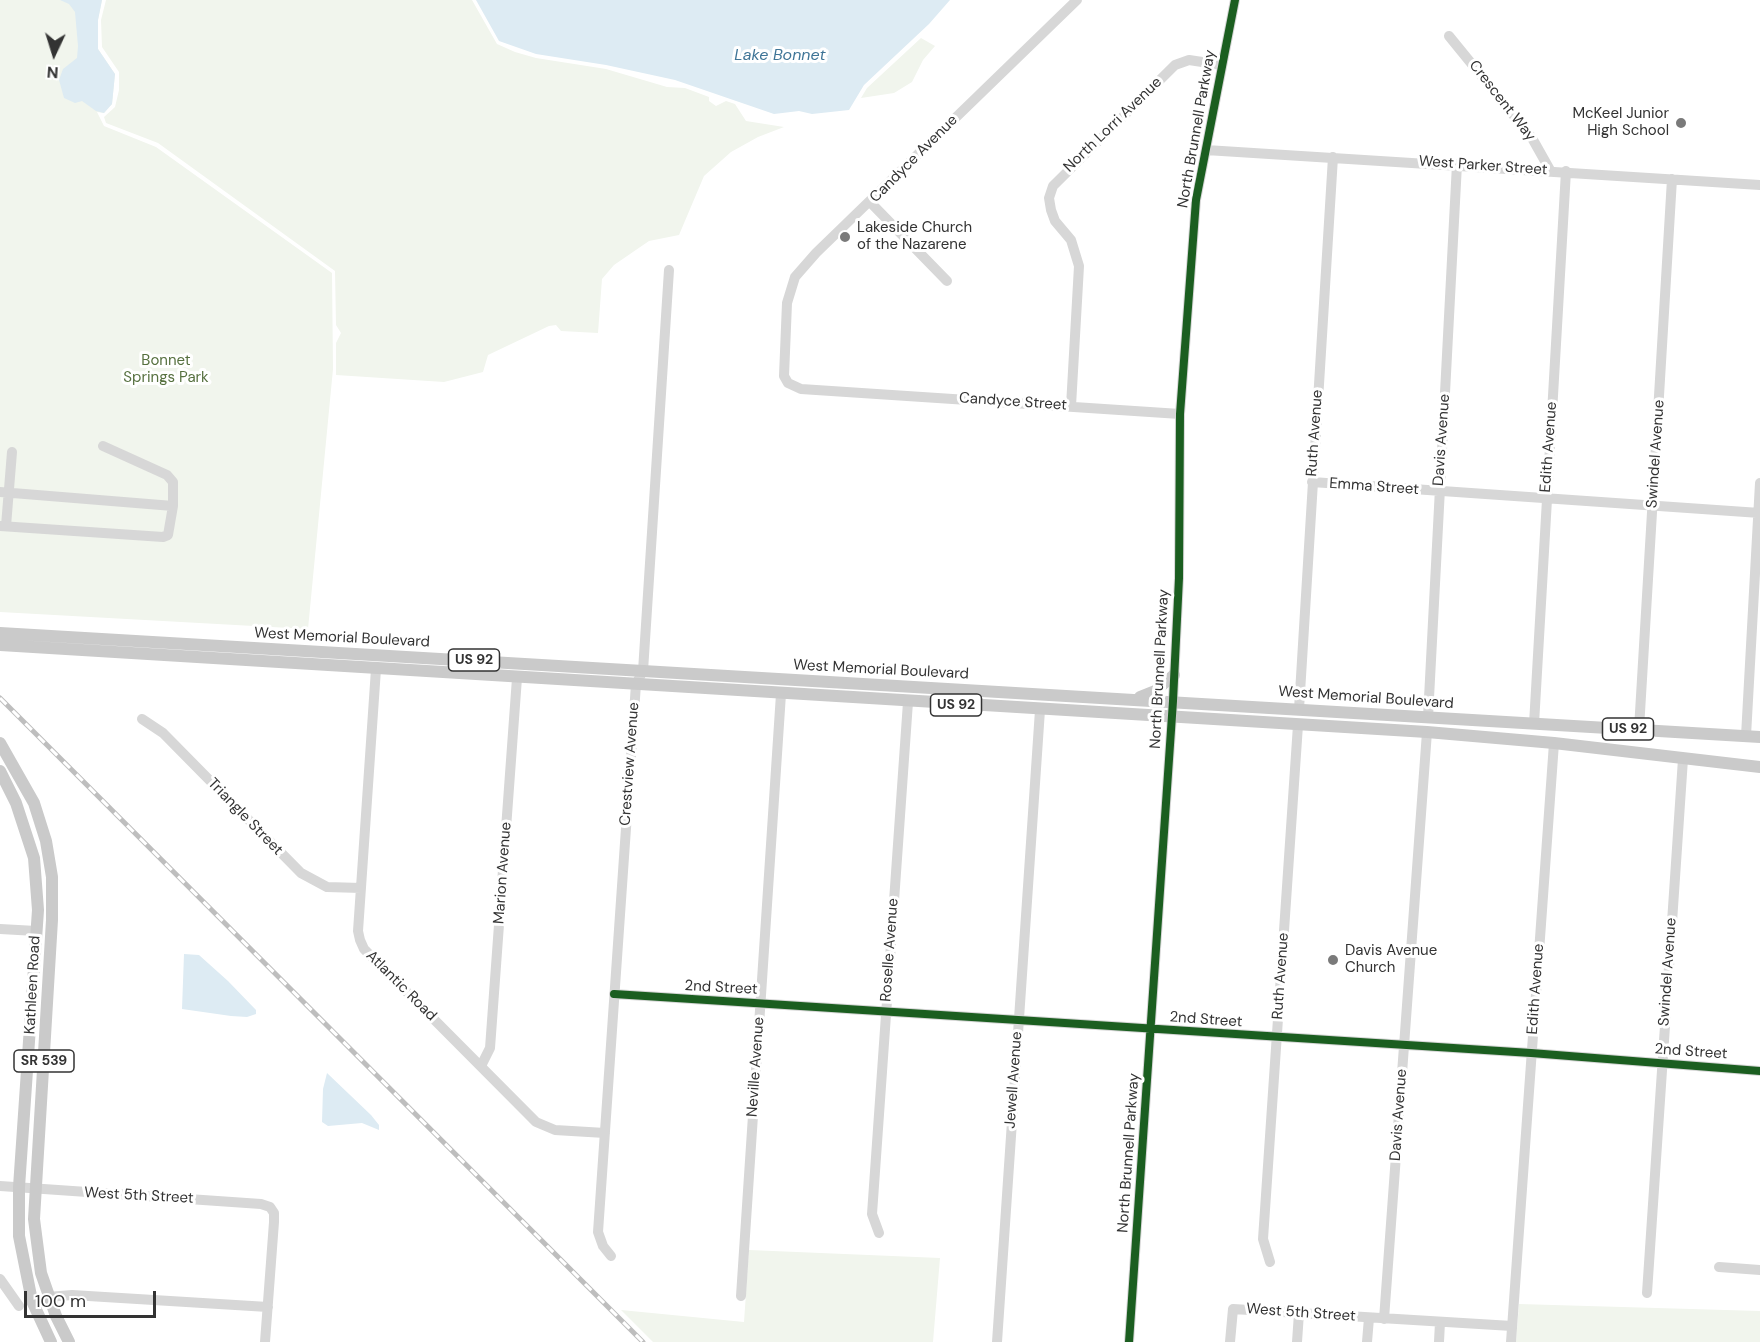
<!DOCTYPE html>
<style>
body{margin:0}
#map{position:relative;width:1760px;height:1342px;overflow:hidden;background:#fff;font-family:"DM Sans",sans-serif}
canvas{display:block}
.north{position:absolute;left:24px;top:24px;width:60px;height:60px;-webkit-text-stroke:4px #fff;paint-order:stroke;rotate:184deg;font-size:16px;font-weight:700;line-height:24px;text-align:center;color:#333}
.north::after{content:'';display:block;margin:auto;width:21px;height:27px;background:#333;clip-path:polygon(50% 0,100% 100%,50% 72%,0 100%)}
.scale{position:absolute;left:24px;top:1291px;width:132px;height:27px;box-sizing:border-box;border:3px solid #333;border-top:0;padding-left:8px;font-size:18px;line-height:21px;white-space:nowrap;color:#333;-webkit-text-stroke:4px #fff;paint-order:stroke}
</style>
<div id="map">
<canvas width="1760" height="1342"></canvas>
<div class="north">N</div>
<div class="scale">100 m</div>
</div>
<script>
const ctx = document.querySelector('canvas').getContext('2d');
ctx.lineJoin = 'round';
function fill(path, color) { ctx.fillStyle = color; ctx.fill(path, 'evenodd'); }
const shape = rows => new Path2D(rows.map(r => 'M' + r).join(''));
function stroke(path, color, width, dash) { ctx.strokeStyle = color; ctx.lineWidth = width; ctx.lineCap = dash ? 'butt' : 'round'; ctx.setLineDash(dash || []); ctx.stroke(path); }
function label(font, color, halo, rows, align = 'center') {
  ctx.font = font + ' "DM Sans",sans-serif'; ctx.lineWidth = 6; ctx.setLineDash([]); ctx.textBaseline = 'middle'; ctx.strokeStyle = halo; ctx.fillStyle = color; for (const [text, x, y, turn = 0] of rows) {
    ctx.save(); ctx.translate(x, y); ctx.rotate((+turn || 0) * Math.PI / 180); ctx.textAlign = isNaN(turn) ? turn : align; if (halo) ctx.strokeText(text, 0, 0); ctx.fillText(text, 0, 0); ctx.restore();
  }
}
fill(shape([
 [0,0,102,0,98,20,98,49,115,74,112,104,104,113,97,112,104,126,156,147,332,273,333,369,308,629,0,612],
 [106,0,472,0,497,44,515,52,536,58,606,69,667,87,685,88,709,97,709,101,716,106,726,101,735,104,746,121,784,127,758,137,731,152,704,176,679,235,649,241,614,265,602,279,598,333,561,331,556,325,549,326,488,355,483,372,444,382,336,375,336,343,341,333,336,325,335,271,158,143,106,123,104,117,115,107,119,90,119,72,102,47,101,20],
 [921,38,935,46,923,60,912,82,894,93,861,98,867,88],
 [749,1250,940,1258,933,1342,653,1342,621,1310,744,1322],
 [1519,1304,1760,1311,1760,1342,1516,1342]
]), '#f1f5ed');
fill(shape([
 [60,0,102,0,98,20,98,49,115,74,112,104,104,113,96,111,82,101,75,103,64,98,59,80,63,69,77,58,78,46,75,12,69,4],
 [476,0,950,0,929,24,864,85,849,110,812,114,799,111,774,114,675,80,606,65,536,54,499,41],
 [184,954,199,955,228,981,256,1010,256,1014,247,1017,231,1016,182,1009],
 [327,1073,371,1115,379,1125,379,1130,362,1123,328,1126,322,1122,323,1089]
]), '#ddebf3');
stroke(shape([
 [1077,0,816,253,795,277,787,303,784,376,788,383,801,389,1180,414],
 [1449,36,1532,138,1550,170],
 [1206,150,1760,185],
 [870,202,947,281],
 [1071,406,1079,266,1071,240,1055,221,1051,210,1049,198,1053,186,1175,65,1189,60,1222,65],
 [1312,482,1760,513],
 [0,492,173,506],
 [0,526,163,537,168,535,173,506,173,482,167,475,103,446],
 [6,526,12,452],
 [376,669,358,931,360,940,364,949,536,1122,555,1130,605,1133],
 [1299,709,1333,157],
 [1428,717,1457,164],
 [142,719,163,733,301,873,327,887,361,888],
 [1534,724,1566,171],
 [1639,729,1672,179],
 [1746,736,1760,483],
 [0,929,36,931],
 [614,994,1531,1053,1760,1071],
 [481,1066,490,1048,517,678],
 [0,1186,261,1204,270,1207,274,1213,274,1222,265,1342],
 [879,1233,872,1214,908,702],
 [611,1256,603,1246,598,1232,636,684,643,671,669,270],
 [1270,1262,1263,1239,1298,725],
 [1719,1267,1760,1270],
 [0,1279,19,1306],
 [1647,1293,1683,759],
 [741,1296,781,694],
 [48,1297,72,1295,268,1307],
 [1384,1319,1427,732],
 [997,1342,1040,710],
 [1129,1342,1173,701,1179,578,1180,414,1196,200,1235,0],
 [1230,1342,1233,1309,1512,1326],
 [1297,1342,1299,1313],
 [1367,1342,1369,1318],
 [1439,1342,1440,1322],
 [1511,1342,1554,743]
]), '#d7d7d7', 10);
stroke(shape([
 [0,633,1760,737],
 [0,645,1427,732,1554,743,1760,767],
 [1140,697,1155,691,1174,675],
 [0,743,34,803,46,841,52,877,52,920,34,1219,41,1273,56,1316,69,1342],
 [0,771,16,803,34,858,38,910,19,1187,19,1236,32,1301,51,1342]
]), '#cacaca', 12);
const rail = shape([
 [0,698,643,1342]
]);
stroke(rail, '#bebebe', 5);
stroke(rail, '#fff', 3, [9]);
stroke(shape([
 [614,994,1531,1053,1760,1071],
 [1129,1342,1173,701,1179,578,1180,414,1196,200,1235,0]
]), '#1b5e20', 8);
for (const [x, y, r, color] of [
 [1681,123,6,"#7a7a7a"],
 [845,237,6,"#7a7a7a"],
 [1333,960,6,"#7a7a7a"]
]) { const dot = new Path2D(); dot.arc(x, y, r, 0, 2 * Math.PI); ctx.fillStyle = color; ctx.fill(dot); stroke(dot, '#fff', 2); }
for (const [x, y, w] of [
 [474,660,51],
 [956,705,51],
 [1628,729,51],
 [44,1061,60]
]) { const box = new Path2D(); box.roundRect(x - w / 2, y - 11, w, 22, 4.5); ctx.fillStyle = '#fff'; ctx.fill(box); stroke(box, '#333', 1.5); }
label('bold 14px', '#333', null, [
 ["US 92",474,660],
 ["US 92",956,705],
 ["US 92",1628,729],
 ["SR 539",44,1061]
]);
label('15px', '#333', '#fff', [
 ["Crescent Way",1502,101,52],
 ["North Lorri Avenue",1113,125,-44],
 ["North Brunnell Parkway",1197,129,-80],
 ["Candyce Avenue",914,159,-45],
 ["West Parker Street",1483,166,4],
 ["Candyce Street",1013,402,4],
 ["Ruth Avenue",1315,433,-86],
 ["Davis Avenue",1442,440,-86],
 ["Edith Avenue",1549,447,-86],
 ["Swindel Avenue",1656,454,-86],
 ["Emma Street",1374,487,4],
 ["West Memorial Boulevard",342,638,3],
 ["North Brunnell Parkway",1160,669,-87],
 ["West Memorial Boulevard",881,670,3],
 ["West Memorial Boulevard",1366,698,4],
 ["Crestview Avenue",630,764,-86],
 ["Triangle Street",245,817,46],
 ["Marion Avenue",503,873,-86],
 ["Roselle Avenue",890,950,-86],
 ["Swindel Avenue",1668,972,-86],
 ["Ruth Avenue",1281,976,-86],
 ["Kathleen Road",33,985,-87],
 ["Atlantic Road",401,986,45],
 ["2nd Street",721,988,3],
 ["Edith Avenue",1536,989,-86],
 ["2nd Street",1206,1020,4],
 ["2nd Street",1691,1052,4],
 ["Neville Avenue",756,1067,-86],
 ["Jewell Avenue",1014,1080,-86],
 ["Davis Avenue",1399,1115,-86],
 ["North Brunnell Parkway",1129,1153,-86],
 ["West 5th Street",139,1196,3],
 ["West 5th Street",1301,1313,4]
]);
label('15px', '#333', '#fff', [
 ["McKeel Junior",1669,114,"right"],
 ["High School",1669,131,"right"],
 ["Lakeside Church",857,228],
 ["of the Nazarene",857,245],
 ["Davis Avenue",1345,951],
 ["Church",1345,968]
], 'left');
label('15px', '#56703f', '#fff', [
 ["Bonnet",166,361],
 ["Springs Park",166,378]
]);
label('italic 16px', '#3f7597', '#fff', [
 ["Lake Bonnet",780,56]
]);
</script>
